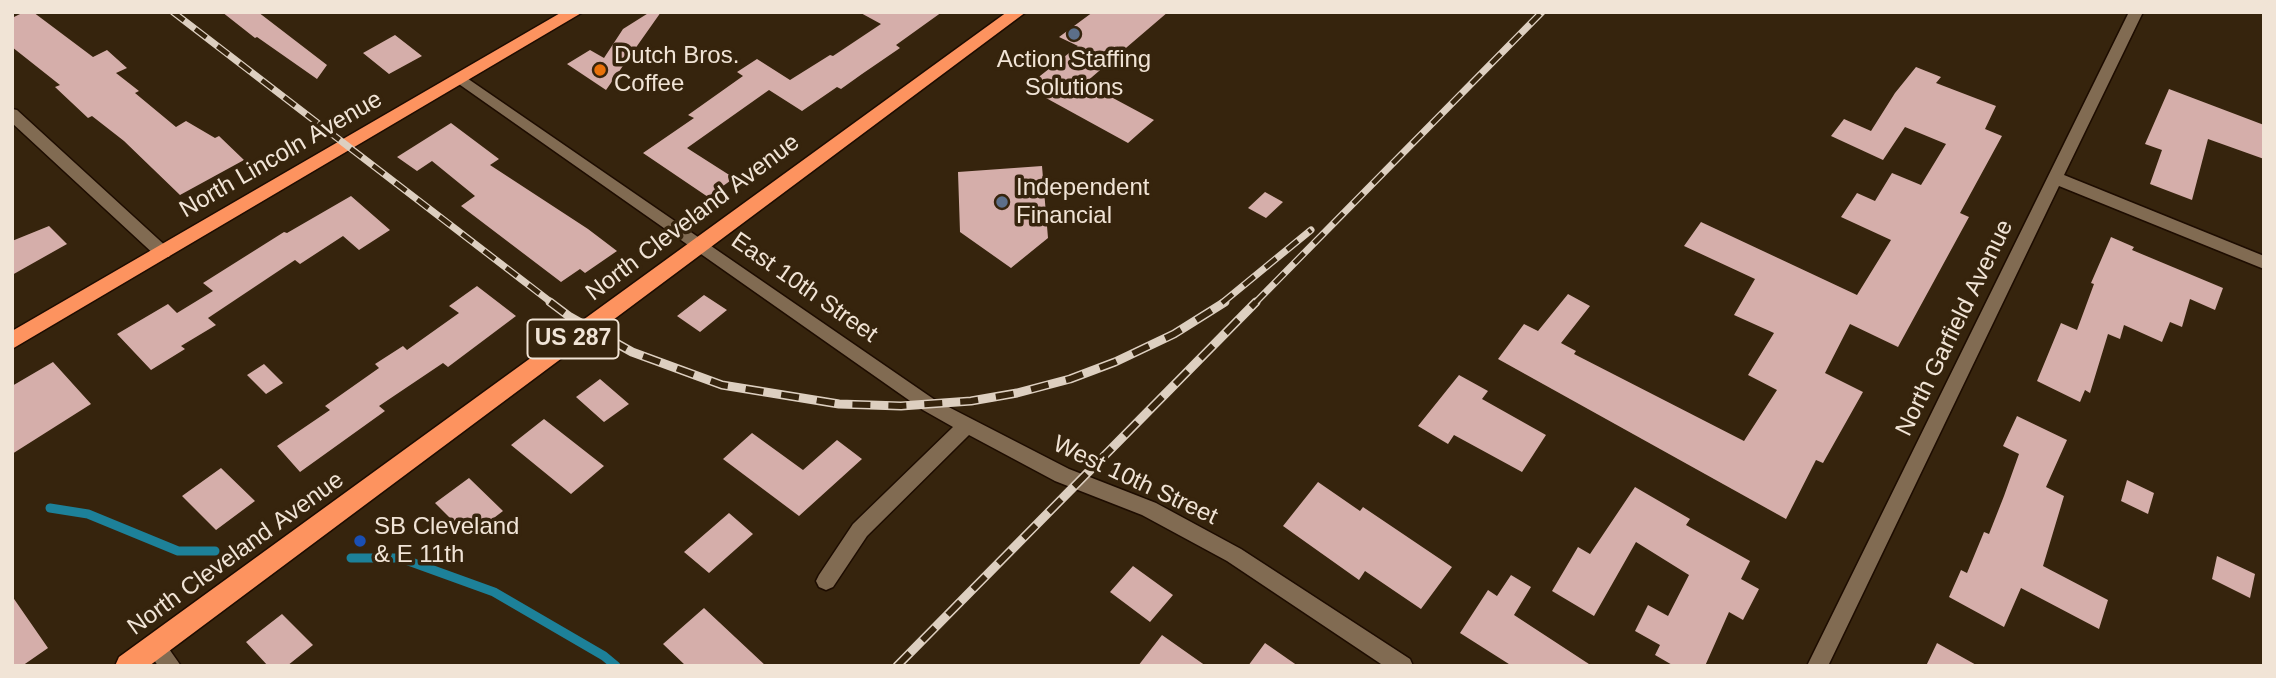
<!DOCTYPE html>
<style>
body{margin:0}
#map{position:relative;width:2276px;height:678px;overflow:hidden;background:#36240d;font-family:Helvetica,sans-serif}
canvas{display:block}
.frame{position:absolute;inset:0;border:14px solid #f1e4d6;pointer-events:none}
</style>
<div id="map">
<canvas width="2276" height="678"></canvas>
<div class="frame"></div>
</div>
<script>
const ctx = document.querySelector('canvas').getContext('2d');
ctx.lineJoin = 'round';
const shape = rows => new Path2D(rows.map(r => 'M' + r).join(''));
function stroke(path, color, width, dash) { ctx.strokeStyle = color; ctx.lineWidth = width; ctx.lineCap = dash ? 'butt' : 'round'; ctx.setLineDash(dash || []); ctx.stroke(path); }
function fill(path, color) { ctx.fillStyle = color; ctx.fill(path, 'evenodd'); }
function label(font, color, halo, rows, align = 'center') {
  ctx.font = font + ' Helvetica,sans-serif'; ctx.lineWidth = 7; ctx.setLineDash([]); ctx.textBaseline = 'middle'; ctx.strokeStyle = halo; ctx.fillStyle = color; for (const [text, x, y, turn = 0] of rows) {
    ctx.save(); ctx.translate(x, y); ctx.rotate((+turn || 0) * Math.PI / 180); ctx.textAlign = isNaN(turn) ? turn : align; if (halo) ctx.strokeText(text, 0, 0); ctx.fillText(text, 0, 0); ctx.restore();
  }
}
stroke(shape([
 [50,508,88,514,178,551,215,551],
 [351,558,400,558,494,592,604,656,616,666]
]), '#1d8199', 9);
fill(shape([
 [24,12,33,12,93,57,107,50,127,68,116,73,139,91,135,93,176,127,186,121,215,138,219,136,244,160,180,195,124,141,92,116,88,118,55,87,60,85,12,47,12,18],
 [222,12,258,12,327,65,317,79,257,37,255,38],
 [650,12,661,12,606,90,567,64,590,50,604,58,623,29],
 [859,12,942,12,896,45,900,48,862,74,841,89,837,87,802,111,769,90,687,148,734,178,708,197,643,153,694,118,688,115,743,76,737,72,757,59,790,80,830,55,833,56,881,24],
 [1093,12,1168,12,1085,83,1154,120,1128,143,1026,87,1078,46,1059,37],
 [395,35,422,56,389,74,363,53],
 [1916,67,1941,77,1936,83,1996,106,1985,129,2002,136,1960,213,1969,217,1898,347,1850,324,1825,373,1863,392,1823,463,1816,460,1786,519,1498,359,1524,324,1538,331,1568,294,1590,306,1561,343,1576,351,1574,354,1744,441,1777,390,1748,375,1774,333,1734,315,1755,279,1684,246,1701,222,1857,295,1891,240,1841,217,1857,193,1875,201,1892,173,1921,185,1946,144,1905,127,1883,160,1831,136,1844,119,1871,131,1895,93],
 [2169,89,2264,125,2264,159,2208,139,2192,200,2150,184,2162,150,2145,144],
 [451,123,499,159,490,165,588,229,617,251,585,273,580,269,561,282,461,206,475,196,432,161,417,171,397,157],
 [1042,166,1048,238,1011,268,960,232,958,172],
 [1265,192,1283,202,1266,218,1248,208],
 [351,196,390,230,359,250,343,236,300,264,295,260,208,318,216,325,181,346,185,349,151,370,117,334,168,304,177,313,213,291,203,283,284,232,287,233],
 [49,226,67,244,12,275,12,241],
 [2111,237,2134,247,2132,250,2223,288,2215,310,2190,299,2182,327,2170,322,2162,342,2124,325,2120,339,2108,334,2090,393,2085,390,2080,402,2037,381,2061,323,2077,330,2094,284,2091,283],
 [477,286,516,316,448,367,443,363,379,406,385,411,300,472,277,446,330,410,325,406,379,368,375,364,403,346,407,350,459,313,449,306],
 [704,295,727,310,700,332,677,316],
 [53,362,91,404,12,454,12,386],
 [264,364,283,383,266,394,247,375],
 [1459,375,1488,391,1482,399,1546,435,1522,472,1454,435,1448,444,1418,426],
 [600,379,629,404,604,422,576,397],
 [2017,416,2067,440,2046,487,2064,496,2043,566,2108,600,2099,629,2021,588,2004,627,1949,597,1961,570,1967,573,1984,532,1989,534,2004,496,2019,454,2003,446],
 [544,419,604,466,571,494,511,445],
 [752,433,803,470,837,440,862,459,799,516,723,459],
 [221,468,255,501,216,530,182,496],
 [469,478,503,511,469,537,435,503],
 [2127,480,2154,493,2148,514,2121,501],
 [1318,482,1360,511,1363,507,1452,567,1421,609,1365,571,1359,580,1283,526],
 [1635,487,1690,519,1686,525,1750,561,1741,579,1759,589,1743,620,1729,612,1705,666,1674,666,1655,655,1660,645,1635,631,1648,605,1668,616,1689,575,1636,542,1594,616,1552,591,1578,547,1590,554],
 [729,513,753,534,709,573,684,552],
 [2217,556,2255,574,2250,598,2212,579],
 [1133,566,1173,595,1150,622,1110,592],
 [1511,575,1531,587,1514,615,1592,666,1512,666,1460,633,1488,590,1497,596],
 [12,596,48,648,22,666,12,666],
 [704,608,766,666,686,666,663,644],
 [282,614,313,645,287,666,268,666,246,642],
 [1162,635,1206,666,1138,666],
 [1265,643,1298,666,1248,666],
 [1937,643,1978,666,1926,666]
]), '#d5aeaa');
const minor = shape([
 [2129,12,2143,12,2064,175,2264,256,2264,269,2059,186,1828,666,1807,666,2129,12],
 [461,74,935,400,1069,469,1156,503,1241,549,1410,659,1413,666,1384,666,1227,561,1142,515,1055,481,969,435,867,536,833,587,826,590,819,587,816,581,819,575,853,524,953,427,923,410,456,82,454,79,461,74],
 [12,109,17,110,169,249,171,253,169,257,157,257,12,123,12,109],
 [155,636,162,639,181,666,158,666,145,646,148,639,155,636]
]);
const highway = shape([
 [562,12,583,12,12,349,12,331,562,12],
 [1007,12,1026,12,149,666,115,666,119,657,1007,12]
]);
stroke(minor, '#1d0c00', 3);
stroke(highway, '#1d0c00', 3);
fill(minor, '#816b52');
fill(highway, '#fd935f');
const railFar1 = shape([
 [173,12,552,303],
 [1222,303,1311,230],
 [1255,303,1542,12]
]);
const rail = shape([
 [550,302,570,317,632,352,722,385,839,404,901,406,971,401,1017,393,1070,379,1115,362,1174,334,1225,302],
 [897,666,1256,302]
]);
stroke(railFar1, '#ddcfc0', 7);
stroke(rail, '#ddcfc0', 9);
stroke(railFar1, '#36240d', 4.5, [14]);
stroke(rail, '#36240d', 6, [18]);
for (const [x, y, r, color] of [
 [1074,34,7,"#5c6f8a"],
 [600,70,7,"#e8710a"],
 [1002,202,7,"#5c6f8a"],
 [360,541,7,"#1a4fb4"]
]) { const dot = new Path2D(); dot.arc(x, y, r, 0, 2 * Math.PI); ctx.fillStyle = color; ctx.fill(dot); stroke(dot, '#36240d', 2.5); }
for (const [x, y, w] of [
 [573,339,91]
]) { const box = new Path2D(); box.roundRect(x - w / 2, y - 19.5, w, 39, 5); ctx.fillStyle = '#36240d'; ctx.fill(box); stroke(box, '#f1e4d6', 2); }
label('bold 23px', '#f1e4d6', null, [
 ["US 287",573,339]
]);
label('24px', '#f1e4d6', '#36240d', [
 ["Dutch Bros.",614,56],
 ["Coffee",614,84],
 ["Action Staffing",1074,60,"center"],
 ["Solutions",1074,88,"center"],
 ["Independent",1016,188],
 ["Financial",1016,216],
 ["SB Cleveland",374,527],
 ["& E 11th",374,555]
], 'left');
label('24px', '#f1e4d6', '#36240d', [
 ["North Lincoln Avenue",281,155,-30],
 ["North Cleveland Avenue",693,218,-37],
 ["East 10th Street",804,288,35],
 ["North Garfield Avenue",1955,328,-64],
 ["West 10th Street",1135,481,25],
 ["North Cleveland Avenue",236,554,-36]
]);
</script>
